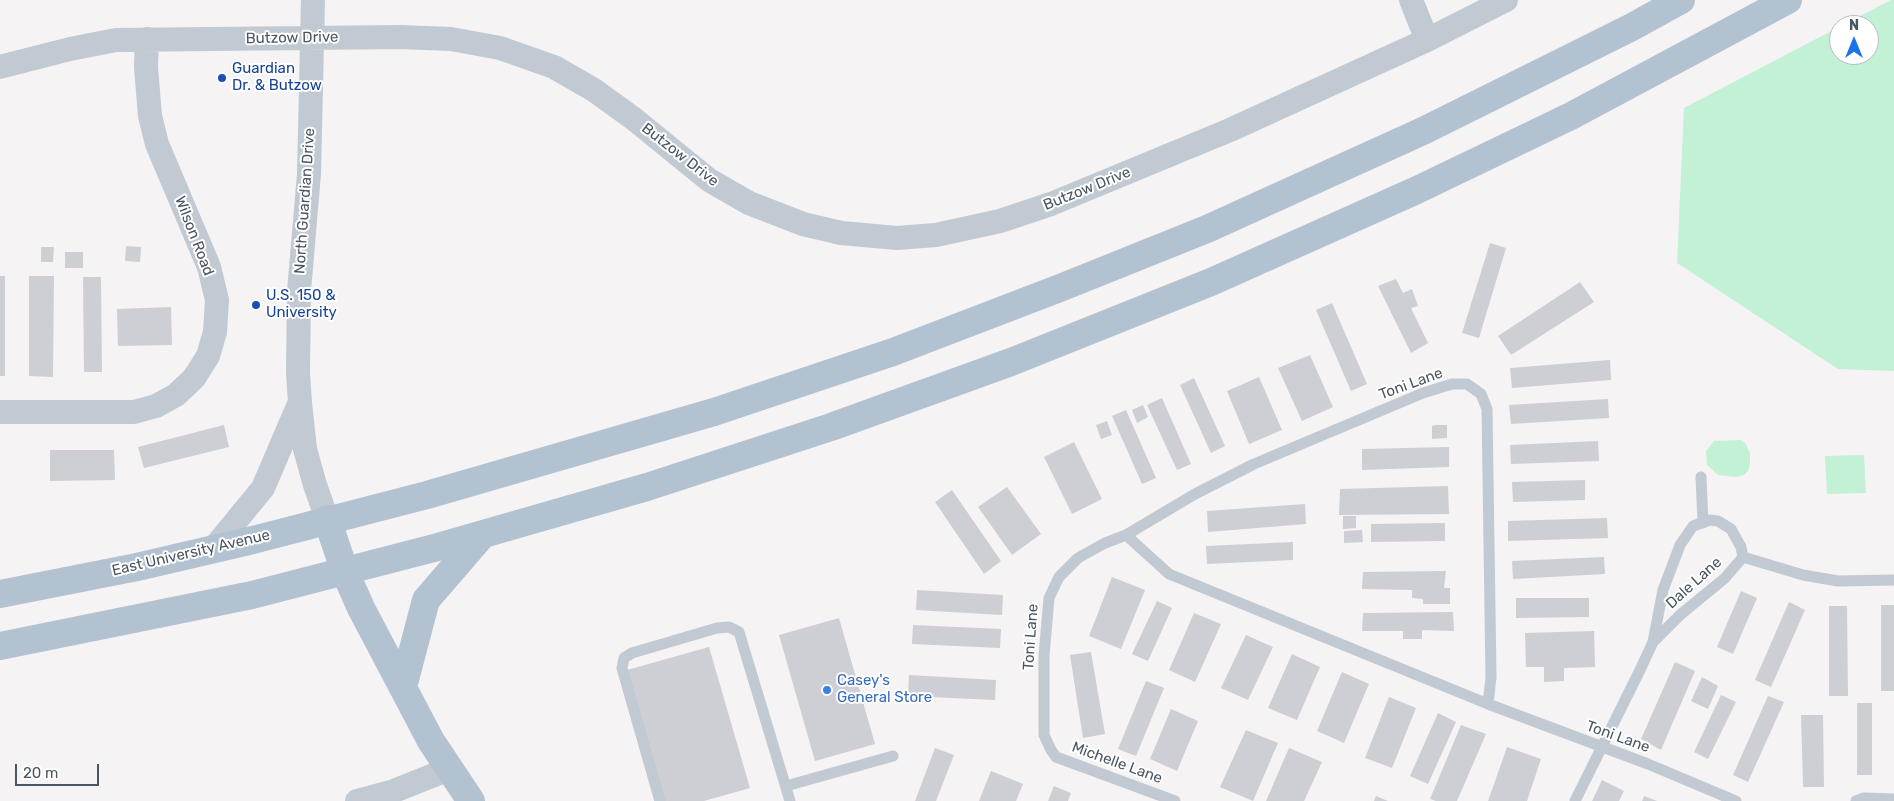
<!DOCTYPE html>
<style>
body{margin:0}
#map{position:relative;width:1894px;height:801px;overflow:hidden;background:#f5f3f3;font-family:Rubik,sans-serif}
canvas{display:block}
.north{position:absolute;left:1829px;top:15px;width:50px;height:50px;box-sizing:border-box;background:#fff;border:1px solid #b7bbc0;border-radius:50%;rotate:0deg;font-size:14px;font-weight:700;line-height:20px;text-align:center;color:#4a5661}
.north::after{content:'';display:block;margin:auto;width:18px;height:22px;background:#1a73e8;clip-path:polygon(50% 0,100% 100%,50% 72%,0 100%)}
.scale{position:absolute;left:15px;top:764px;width:84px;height:22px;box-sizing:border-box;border:2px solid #4a5661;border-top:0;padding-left:6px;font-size:15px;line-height:18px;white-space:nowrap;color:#4a5661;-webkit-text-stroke:4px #fff;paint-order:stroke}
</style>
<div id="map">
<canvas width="1894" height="801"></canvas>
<div class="north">N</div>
<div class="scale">20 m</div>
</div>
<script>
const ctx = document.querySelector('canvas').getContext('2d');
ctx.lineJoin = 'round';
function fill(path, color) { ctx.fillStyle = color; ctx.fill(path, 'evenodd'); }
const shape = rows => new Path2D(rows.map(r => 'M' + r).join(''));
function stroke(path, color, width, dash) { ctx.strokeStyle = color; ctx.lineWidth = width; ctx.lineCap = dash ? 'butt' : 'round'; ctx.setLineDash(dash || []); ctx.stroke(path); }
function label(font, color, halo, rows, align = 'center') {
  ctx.font = font + ' Rubik,sans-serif'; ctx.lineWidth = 4; ctx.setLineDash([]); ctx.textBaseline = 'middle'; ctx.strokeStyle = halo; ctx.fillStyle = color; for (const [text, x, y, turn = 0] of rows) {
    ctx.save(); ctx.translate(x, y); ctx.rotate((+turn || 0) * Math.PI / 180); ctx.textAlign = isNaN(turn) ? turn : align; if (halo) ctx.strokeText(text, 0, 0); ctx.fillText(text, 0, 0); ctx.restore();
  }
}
fill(shape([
 [1891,0,1894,0,1894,371,1838,369,1677,263,1684,108,1839,27,1839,55,1869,55,1869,25,1843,25],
 [1741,440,1746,444,1750,453,1750,464,1748,471,1744,475,1736,477,1718,475,1707,465,1706,451,1714,441],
 [1864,455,1866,493,1827,494,1825,456]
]), '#c3f1d5');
fill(shape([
 [1490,243,1506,248,1479,338,1462,333],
 [126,246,141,247,140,262,125,261],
 [41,247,54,247,53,262,41,262],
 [65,252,83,252,83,268,65,268],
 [0,276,5,276,5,376,0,376],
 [29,276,54,276,53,377,29,376],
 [83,277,101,277,102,372,84,372],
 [1396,279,1403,293,1412,289,1418,306,1411,308,1428,343,1411,353,1378,286],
 [1580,282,1594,302,1511,355,1498,336],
 [1332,303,1367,384,1351,391,1316,310],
 [171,307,172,345,118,346,117,309],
 [1310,355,1333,407,1302,421,1278,368],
 [1610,360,1611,380,1512,388,1510,368],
 [1259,377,1282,430,1249,444,1227,391],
 [1194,378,1225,446,1211,453,1180,385],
 [1162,398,1191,464,1177,470,1147,405],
 [1608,399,1609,418,1511,424,1509,405],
 [1143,405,1148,417,1137,423,1132,410],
 [1126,410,1156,478,1142,484,1112,416],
 [1107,421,1112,435,1101,439,1096,425],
 [224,425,229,447,144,468,138,447],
 [1435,425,1447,425,1447,438,1432,439,1432,426],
 [1598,441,1599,461,1511,464,1510,445],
 [1074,442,1102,499,1072,514,1044,457],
 [1449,447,1449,467,1362,470,1362,449],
 [50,450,114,450,115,480,50,481],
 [1585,480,1585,500,1513,502,1512,482],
 [1448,486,1449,514,1339,515,1340,489],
 [1007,487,1041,534,1012,555,978,507],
 [952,490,1001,561,984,574,935,502],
 [1305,504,1306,524,1208,532,1207,511],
 [1343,516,1356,516,1356,528,1343,529],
 [1607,518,1608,538,1508,541,1508,521],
 [1445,523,1445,541,1371,542,1371,524],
 [1362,530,1363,542,1344,543,1344,531],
 [1293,542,1293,560,1207,564,1206,546],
 [1604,557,1605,574,1513,579,1512,561],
 [1446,571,1444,588,1450,588,1450,604,1423,604,1423,599,1412,598,1412,590,1362,589,1363,572],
 [1112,577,1145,590,1121,649,1089,636],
 [917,590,1003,595,1002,615,916,610],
 [1741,591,1757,598,1733,654,1717,647],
 [1516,598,1589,598,1589,617,1516,618],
 [1157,601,1172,608,1148,661,1132,654],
 [1789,602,1805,610,1771,687,1755,680],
 [1881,605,1894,605,1894,691,1881,691],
 [1829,606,1847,606,1848,696,1829,696],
 [1453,612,1454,631,1422,630,1422,639,1403,639,1403,631,1362,631,1363,613],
 [1194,613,1221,624,1195,682,1169,670],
 [839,618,875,744,815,761,779,635],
 [913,625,1001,629,1000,648,912,644],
 [1594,631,1595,667,1564,668,1564,681,1544,682,1544,667,1526,667,1525,633],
 [1246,635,1273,647,1248,700,1221,688],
 [709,647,750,788,704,801,665,801,627,670],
 [1091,652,1105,734,1083,738,1070,655],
 [1292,654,1320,667,1297,720,1268,708],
 [1675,662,1695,671,1661,750,1641,739],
 [1342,672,1369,684,1344,743,1317,731],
 [909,675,996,680,995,700,908,696],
 [1702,677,1718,686,1708,709,1691,701],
 [1146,681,1164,688,1136,756,1118,749],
 [1721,695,1736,702,1708,759,1694,752],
 [1768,696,1784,702,1748,782,1733,775],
 [1389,697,1416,708,1392,768,1365,758],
 [1857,703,1872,703,1872,775,1857,775],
 [1171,709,1198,721,1177,771,1150,759],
 [1438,713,1456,722,1428,784,1410,776],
 [1801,715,1823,715,1824,787,1803,787],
 [1461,725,1486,734,1457,801,1436,801,1430,799],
 [1246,730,1278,743,1253,801,1220,787],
 [1507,747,1541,759,1527,801,1488,801],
 [935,748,954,755,936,801,915,801],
 [1289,748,1322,762,1304,801,1266,801],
 [991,771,1023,784,1016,801,979,801],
 [1602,780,1624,791,1619,801,1592,801],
 [1054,786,1071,793,1068,801,1048,801],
 [1376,796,1388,801,1374,801],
 [1644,796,1657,801,1642,801]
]), '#cdcfd5');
stroke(shape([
 [1701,477,1703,523],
 [1126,535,1169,574,1488,704,1648,764,1736,801],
 [1743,557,1803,575,1838,581,1894,580],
 [786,786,893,756],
 [660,801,622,668,624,658,632,653,717,628,729,627,739,632,790,801],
 [1175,801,1056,757,1051,750,1044,735,1044,655,1049,598,1059,577,1078,558,1105,543,1126,535,1195,494,1254,464,1423,393,1452,384,1467,384,1481,394,1487,409,1491,677,1488,704],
 [1575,801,1640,670,1653,642,1663,590,1680,545,1693,526,1710,520,1718,521,1731,529,1741,547,1743,557,1725,578,1680,615,1653,642],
 [1856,801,1864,798,1894,799]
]), '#c1cad2', 11);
stroke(shape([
 [313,0,309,174,299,291,298,373,300,403,305,449,315,485,327,519],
 [1411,0,1427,40],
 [0,67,70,49,116,40,400,37,451,39,500,48,554,67,594,90,634,119,709,180,749,203,803,224,841,233,897,238,936,235,1000,221,1051,204,1230,130,1427,40,1506,0],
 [0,412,134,412,156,406,176,395,194,378,208,356,215,332,217,300,209,267,157,144,150,116,146,67,147,39],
 [213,549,263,488,299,404],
 [357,801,394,791,449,769]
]), '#c1cad2', 24);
stroke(shape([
 [327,519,345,572,361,608,431,741,471,801],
 [0,594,137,567,253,540,427,495,714,412,893,352,1060,288,1207,229,1423,131,1632,27,1681,0],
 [0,646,252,595,438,547,647,487,831,427,1011,362,1211,282,1417,190,1571,116,1788,0],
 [403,687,426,600,483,534]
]), '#b3c2d1', 28);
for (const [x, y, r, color] of [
 [222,78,5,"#1a4fb4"],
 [256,305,5,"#1a4fb4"],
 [827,690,5,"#3f7fe0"]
]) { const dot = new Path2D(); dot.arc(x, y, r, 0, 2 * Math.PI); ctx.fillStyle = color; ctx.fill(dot); stroke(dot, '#fff', 2); }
label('15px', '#4a5661', '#fff', [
 ["Butzow Drive",292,38,-1],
 ["Butzow Drive",680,155,38],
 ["Butzow Drive",1087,189,-22],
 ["North Guardian Drive",305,201,-86],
 ["Wilson Road",194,236,69],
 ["Toni Lane",1411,384,-20],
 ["East University Avenue",191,553,-13],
 ["Dale Lane",1694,583,-42],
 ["Toni Lane",1031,637,-86],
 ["Toni Lane",1618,737,20],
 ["Michelle Lane",1117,763,20]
]);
label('15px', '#164399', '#fff', [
 ["Guardian",232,69],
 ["Dr. & Butzow",232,86],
 ["U.S. 150 &",266,296],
 ["University",266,313]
], 'left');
label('15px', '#366cbe', '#fff', [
 ["Casey's",837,681],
 ["General Store",837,698]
], 'left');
</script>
